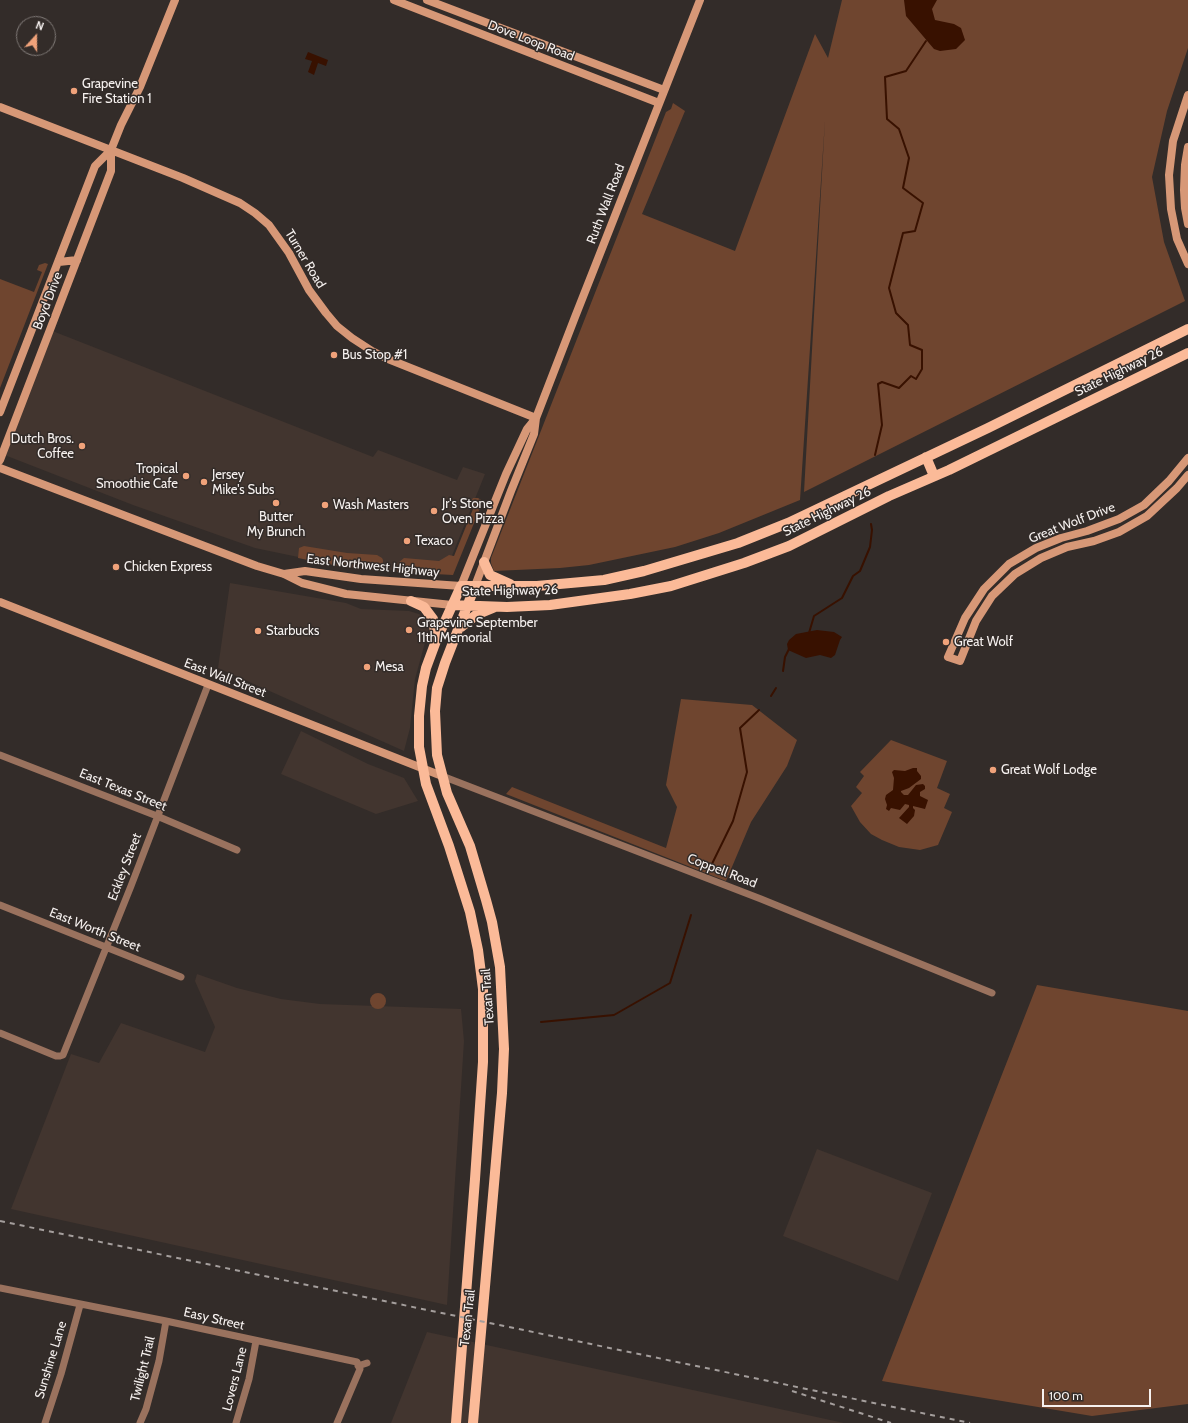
<!DOCTYPE html>
<style>
body{margin:0}
#map{position:relative;width:1188px;height:1423px;overflow:hidden;background:#332c29;font-family:Cabin,sans-serif}
canvas{display:block}
.north{position:absolute;left:16px;top:16px;width:40px;height:40px;box-sizing:border-box;background:#332c29;border:1px solid #817b78;border-radius:50%;rotate:21deg;font-size:11px;font-weight:700;line-height:16px;text-align:center;color:#f6f1ef}
.north::after{content:'';display:block;margin:auto;width:14px;height:18px;background:#f0a27a;clip-path:polygon(50% 0,100% 100%,50% 72%,0 100%)}
.scale{position:absolute;left:1042px;top:1389px;width:109px;height:18px;box-sizing:border-box;border:2px solid #f6f1ef;border-top:0;padding-left:5px;font-size:12px;line-height:14px;white-space:nowrap;color:#f6f1ef;-webkit-text-stroke:3px #332c29;paint-order:stroke}
</style>
<div id="map">
<canvas width="1188" height="1423"></canvas>
<div class="north">N</div>
<div class="scale">100 m</div>
</div>
<script>
const ctx = document.querySelector('canvas').getContext('2d');
ctx.lineJoin = 'round';
function fill(path, color) { ctx.fillStyle = color; ctx.fill(path, 'evenodd'); }
const shape = rows => new Path2D(rows.map(r => 'M' + r).join(''));
function stroke(path, color, width, dash) { ctx.strokeStyle = color; ctx.lineWidth = width; ctx.lineCap = dash ? 'butt' : 'round'; ctx.setLineDash(dash || []); ctx.stroke(path); }
function label(font, color, halo, rows, align = 'center') {
  ctx.font = font + ' Cabin,sans-serif'; ctx.lineWidth = 3; ctx.setLineDash([]); ctx.textBaseline = 'middle'; ctx.strokeStyle = halo; ctx.fillStyle = color; for (const [text, x, y, turn = 0] of rows) {
    ctx.save(); ctx.translate(x, y); ctx.rotate((+turn || 0) * Math.PI / 180); ctx.textAlign = isNaN(turn) ? turn : align; if (halo) ctx.strokeText(text, 0, 0); ctx.fillText(text, 0, 0); ctx.restore();
  }
}
fill(shape([
 [50,330,373,457,378,450,457,480,463,467,485,474,445,573,351,568,255,548,133,505,2,454],
 [230,583,346,603,361,609,409,611,419,614,422,616,427,622,429,628,415,679,410,728,404,751,218,668],
 [301,731,368,764,404,778,418,801,376,814,281,774],
 [197,974,237,988,281,999,320,1004,461,1009,464,1041,447,1305,11,1209,71,1054,99,1063,121,1023,205,1052,215,1027,195,981],
 [817,1149,932,1193,898,1281,783,1236],
 [427,1332,844,1423,391,1423]
]), '#42352f');
fill(shape([
 [842,0,1188,0,1188,48,1167,111,1152,177,1164,242,1185,301,804,492,825,120,800,500,719,533,675,547,589,565,560,568,494,571,491,563,491,558,666,112,671,109,673,103,685,111,642,214,735,251,815,34,828,58],
 [45,263,48,264,0,388,0,279,34,292,42,272,37,270,39,265],
 [473,498,478,498,483,501,453,575,397,572,398,563,404,558,439,561,449,555,454,556,473,509,469,507,469,504],
 [304,546,347,553,377,555,382,558,383,560,383,567,381,571,333,565,298,558,299,548],
 [681,699,752,705,797,740,787,766,751,822,726,881,506,794,512,787,666,848,677,807,666,785],
 [891,740,947,761,937,788,950,794,944,808,952,812,938,845,920,850,899,847,882,840,871,834,860,822,851,806,862,793,856,787,864,776,860,772],
 [1037,985,1188,1011,1188,1404,1092,1416,882,1381],
 '370 1001a8 8 0 1 1 16 0a8 8 0 1 1-16 0Z'
]), '#6f452f');
fill(shape([
 [904,0,937,0,932,9,935,20,954,24,961,28,965,40,956,49,940,51,934,49,906,16],
 [308,52,328,60,326,66,318,63,314,75,308,72,312,61,305,59],
 [817,630,834,632,842,637,840,640,835,655,831,658,820,655,806,658,788,650,787,644,789,640,796,634],
 [913,768,917,768,917,771,921,776,921,779,909,788,901,791,901,792,904,795,908,795,916,785,923,784,925,786,925,789,920,792,920,796,928,800,925,809,913,806,913,808,915,810,914,816,907,824,899,818,909,807,909,805,905,804,900,810,891,808,889,811,886,809,887,805,885,799,886,795,893,790,894,778,892,772,894,770,905,771]
]), '#381100');
stroke(shape([
 [875,455,882,425,878,384,882,382,899,388,911,376,916,379,922,369,922,350,910,345,908,325,896,313,889,288,903,233,915,231,923,203,903,188,909,158,899,129,887,119,885,77,906,71,926,41],
 [809,633,814,616,842,598,853,576,860,571,870,547,872,530,871,524],
 [783,671,785,657,789,649],
 [771,696,776,688],
 [708,872,733,821,747,772,740,728,759,710],
 [541,1022,614,1015,670,983,691,915]
]), '#381100', 2);
stroke(shape([
 [0,755,157,816,237,850],
 [442,776,761,899,992,993],
 [0,905,181,977],
 [0,1033,56,1056,60,1056,63,1055,131,886,208,685],
 [0,1288,166,1321,357,1362,360,1369,337,1423],
 [358,1366,367,1363],
 [45,1423,61,1374,80,1305],
 [140,1423,146,1409,159,1361,166,1321],
 [236,1423,249,1379,256,1341]
]), '#9a725e', 7);
stroke(shape([
 [394,0,659,103],
 [427,0,664,90],
 [1188,95,1173,141,1169,175,1171,209,1177,239,1188,264],
 [0,107,183,178,240,203,255,213,269,225,289,253,309,290,326,313,337,326,352,338,372,351,388,359,536,418],
 [1188,147,1185,165,1184,190,1185,208,1188,224],
 [59,262,77,260],
 [0,412,95,166,111,150,121,125,140,87,175,0],
 [1188,458,1169,481,1144,505,1119,519,1087,531,1061,538,1036,548,1009,564,984,589,965,618,948,657,960,661,976,621,992,596,1015,574,1041,558,1067,547,1094,541,1119,532,1147,516,1177,488,1188,475],
 [0,460,111,171,111,150],
 [0,468,257,566,284,574,302,583,346,594,452,605],
 [284,574,305,571,361,579,461,586,506,474,527,429,536,418],
 [475,586,511,491,534,434,536,418,575,317,700,0],
 [0,602,442,776]
]), '#d79877', 8);
stroke(shape([
 [926,457,934,476],
 [484,562,490,575,510,584],
 [411,601,424,607,433,619,436,639],
 [452,605,507,607,550,605,630,594,671,586,744,563,789,546,889,496,949,470,1188,353],
 [461,627,476,615,493,608],
 [456,1423,475,1179,483,1062,483,989,478,950,470,912,449,846,426,784,419,747,419,716,422,686,426,668,436,641,461,586,537,586,604,580,644,571,738,543,788,523,988,428,1188,329],
 [473,1423,502,1093,504,1049,501,987,500,967,492,922,486,900,470,846,447,793,437,755,435,711,437,688,445,663,475,586]
]), '#fbba98', 10);
stroke(shape([
 [0,1221,970,1423],
 [792,1391,891,1423]
]), '#a49e9c', 2, [5, 5]);
for (const [x, y, r, color] of [
 [74,91,4,"#f0a27a"],
 [334,355,4,"#f0a27a"],
 [82,446,4,"#f0a27a"],
 [186,476,4,"#f0a27a"],
 [204,482,4,"#f0a27a"],
 [276,503,4,"#f0a27a"],
 [325,505,4,"#f0a27a"],
 [434,511,4,"#f0a27a"],
 [407,541,4,"#f0a27a"],
 [116,567,4,"#f0a27a"],
 [409,630,4,"#f0a27a"],
 [258,631,4,"#f0a27a"],
 [946,642,4,"#f0a27a"],
 [367,667,4,"#f0a27a"],
 [993,770,4,"#f0a27a"]
]) { const dot = new Path2D(); dot.arc(x, y, r, 0, 2 * Math.PI); ctx.fillStyle = color; ctx.fill(dot); stroke(dot, '#332c29', 1.5); }
label('13px', '#f6f1ef', '#332c29', [
 ["Dove Loop Road",531,41,21],
 ["Ruth Wall Road",606,204,-69],
 ["Turner Road",305,259,59],
 ["Boyd Drive",48,301,-69],
 ["State Highway 26",1119,372,-26],
 ["State Highway 26",827,512,-26],
 ["Great Wolf Drive",1072,523,-21],
 ["East Northwest Highway",373,566,6],
 ["State Highway 26",510,591,-1],
 ["East Wall Street",225,678,21],
 ["East Texas Street",123,790,22],
 ["Eckley Street",125,867,-69],
 ["Coppell Road",722,871,21],
 ["East Worth Street",95,930,22],
 ["Texan Trail",488,997,-94],
 ["Texan Trail",468,1318,-84],
 ["Easy Street",214,1319,13],
 ["Sunshine Lane",51,1360,-73],
 ["Twilight Trail",143,1369,-76],
 ["Lovers Lane",235,1379,-76]
]);
label('13px', '#f6f1ef', '#332c29', [
 ["Grapevine",82,84],
 ["Fire Station 1",82,99],
 ["Bus Stop #1",342,355],
 ["Dutch Bros.",74,439,"right"],
 ["Coffee",74,454,"right"],
 ["Tropical",178,469,"right"],
 ["Smoothie Cafe",178,484,"right"],
 ["Jersey",212,475],
 ["Mike's Subs",212,490],
 ["Jr's Stone",442,504],
 ["Oven Pizza",442,519],
 ["Wash Masters",333,505],
 ["Butter",276,517,"center"],
 ["My Brunch",276,532,"center"],
 ["Texaco",415,541],
 ["Chicken Express",124,567],
 ["Grapevine September",417,623],
 ["11th Memorial",417,638],
 ["Starbucks",266,631],
 ["Great Wolf",954,642],
 ["Mesa",375,667],
 ["Great Wolf Lodge",1001,770]
], 'left');
</script>
